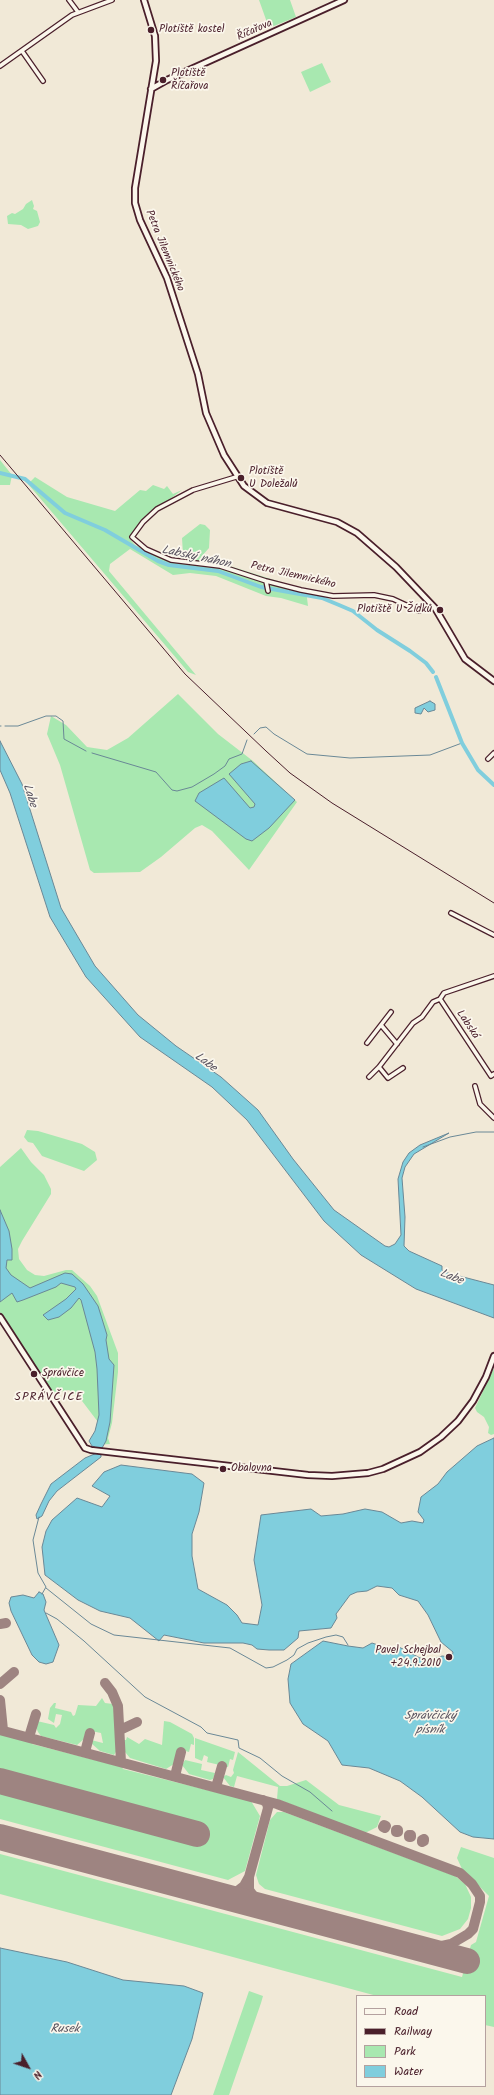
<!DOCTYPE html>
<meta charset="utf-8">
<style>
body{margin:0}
#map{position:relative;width:494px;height:2095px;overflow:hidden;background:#f1e9d7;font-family:Kalam,sans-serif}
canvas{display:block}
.legend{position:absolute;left:356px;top:1995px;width:130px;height:92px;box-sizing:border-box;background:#fbf7ec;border:1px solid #b4a19f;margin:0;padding:5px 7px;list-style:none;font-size:12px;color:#4a1f2b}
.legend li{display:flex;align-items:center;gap:8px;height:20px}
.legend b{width:20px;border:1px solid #b4a19f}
.north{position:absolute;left:8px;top:2047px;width:40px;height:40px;-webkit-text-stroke:3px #fbf7ec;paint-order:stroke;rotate:130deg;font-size:11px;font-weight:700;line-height:16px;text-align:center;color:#4a1f2b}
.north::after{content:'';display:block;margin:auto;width:14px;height:18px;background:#4a1f2b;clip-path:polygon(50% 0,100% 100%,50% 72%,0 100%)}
</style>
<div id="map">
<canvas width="494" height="2095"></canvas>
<ul class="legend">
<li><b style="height:5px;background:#fbf7ec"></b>Road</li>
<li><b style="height:5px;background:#4a1f2b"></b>Railway</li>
<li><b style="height:11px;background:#a8e8b0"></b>Park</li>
<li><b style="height:11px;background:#80cedd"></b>Water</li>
</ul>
<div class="north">N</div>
</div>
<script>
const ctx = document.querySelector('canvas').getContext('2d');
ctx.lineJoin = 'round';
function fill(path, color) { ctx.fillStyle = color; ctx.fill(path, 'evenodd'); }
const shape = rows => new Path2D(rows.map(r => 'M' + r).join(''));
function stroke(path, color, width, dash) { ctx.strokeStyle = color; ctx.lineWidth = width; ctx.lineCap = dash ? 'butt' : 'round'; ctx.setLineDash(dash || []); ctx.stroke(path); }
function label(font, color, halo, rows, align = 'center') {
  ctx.font = font + ' Kalam,sans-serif'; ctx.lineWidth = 3.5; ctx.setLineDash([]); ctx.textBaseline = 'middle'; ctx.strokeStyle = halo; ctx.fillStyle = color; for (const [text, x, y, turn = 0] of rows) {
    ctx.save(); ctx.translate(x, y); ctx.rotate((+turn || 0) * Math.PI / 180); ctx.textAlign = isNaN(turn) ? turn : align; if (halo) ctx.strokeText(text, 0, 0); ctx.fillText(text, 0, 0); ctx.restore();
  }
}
fill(shape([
 [259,0,290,0,296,17,269,28],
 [322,63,331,82,310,92,301,72],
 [32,200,34,206,33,209,37,211,40,222,38,226,28,229,21,225,8,224,7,216,12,213,15,214,23,209,26,204],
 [0,460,12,475,10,485,0,485],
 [35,477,67,497,115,511,140,490,146,491,153,485,164,489,167,486,173,494,182,490,141,521,129,538,135,545,158,556,182,561,183,554,182,538,200,524,205,525,210,530,209,548,201,557,306,590,308,606,281,598,266,596,216,576,190,573,173,575,130,549,110,564,109,571,196,675,188,672,28,484],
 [178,694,218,734,253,761,297,802,249,870,212,831,202,825,195,828,161,857,140,872,94,873,90,870,60,765,47,734,51,716,66,725,87,747,107,750,128,738],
 [27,1130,38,1131,82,1144,95,1152,97,1160,84,1171,42,1156,33,1143,28,1142,24,1137],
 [21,1148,31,1162,44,1175,51,1189,51,1194,22,1241,18,1249,19,1259,27,1270,35,1275,44,1276,66,1270,72,1270,90,1286,97,1296,118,1353,118,1372,112,1423,108,1438,110,1444,94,1445,98,1422,79,1397,69,1390,53,1393,0,1312,0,1167],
 [494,1368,494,1434,491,1435,488,1433,489,1427,484,1417,477,1412,475,1408],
 [102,1698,105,1703,113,1704,119,1747,114,1755,100,1751,91,1743,91,1740,103,1743,101,1733,86,1730,84,1739,77,1745,41,1736,38,1732,36,1727,37,1721,54,1725,56,1728,60,1724,62,1715,56,1714,54,1723,48,1719,50,1708,54,1703,56,1703,55,1708,71,1712,73,1716,75,1715,78,1705,96,1706],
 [164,1721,170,1722,192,1734,194,1738,194,1745,191,1744,189,1752,178,1749,174,1764,166,1769,130,1758,125,1752,124,1740,126,1740,127,1737,139,1744,145,1739,162,1745],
 [0,1734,32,1743,32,1744,122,1767,123,1769,251,1801,260,1816,245,1871,228,1880,0,1819],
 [195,1738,235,1752,233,1760,230,1759,228,1767,207,1762,208,1757,204,1755,202,1761,195,1758],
 [238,1752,280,1786,287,1786,306,1780,339,1805,381,1816,377,1827,365,1833,277,1799,278,1787,237,1776,234,1787,230,1786,223,1777,226,1775,231,1777,234,1773,233,1770],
 [185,1760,202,1764,201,1770,215,1773,213,1779,210,1780,189,1774,182,1765],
 [277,1812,284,1812,455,1876,465,1884,471,1897,471,1908,468,1919,460,1929,442,1936,265,1889,259,1884,256,1875,270,1820],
 [461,1847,494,1858,494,2027,485,2025,485,1996,377,1996,0,1894,0,1854,462,1977,471,1945,476,1942,489,1896,462,1869,457,1858],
 [249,1991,263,1996,261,2003,229,2095,213,2095]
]), '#a8e8b0');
const water = shape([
 [430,701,435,704,435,710,428,712,424,708,421,714,415,713,415,708,430,701],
 [0,741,22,784,61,908,95,966,138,1015,176,1046,221,1077,258,1110,293,1159,334,1210,385,1246,389,1247,395,1244,401,1235,398,1179,403,1162,409,1153,420,1145,449,1133,414,1154,405,1167,402,1178,405,1217,404,1246,409,1251,442,1266,442,1270,444,1272,494,1285,494,1318,416,1289,361,1255,324,1221,247,1120,212,1087,140,1037,86,977,50,917,10,793,0,770,0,741],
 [251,761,295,800,269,828,252,841,246,839,195,801,199,793,224,778,250,808,254,807,255,804,229,774,241,764,251,761],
 [0,1210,9,1231,12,1249,12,1260,7,1260,6,1268,11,1275,30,1288,65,1273,72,1274,83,1284,98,1306,107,1335,106,1340,109,1359,114,1365,110,1422,106,1441,102,1448,99,1449,92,1446,89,1441,95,1431,99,1415,97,1369,95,1352,81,1300,79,1298,71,1308,59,1317,48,1320,43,1315,66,1299,76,1289,75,1287,61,1283,56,1287,23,1300,17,1302,12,1293,0,1302,0,1210],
 [494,1438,494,1839,473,1837,460,1832,422,1797,400,1781,369,1768,342,1765,328,1741,303,1724,290,1703,288,1679,291,1664,323,1641,348,1646,363,1648,372,1643,384,1647,399,1647,420,1658,431,1660,442,1656,452,1657,453,1652,441,1642,428,1615,418,1601,399,1595,392,1588,377,1586,367,1591,357,1592,350,1595,336,1614,337,1618,331,1628,299,1631,298,1638,284,1650,269,1650,257,1649,252,1645,243,1643,204,1643,164,1635,159,1641,130,1618,100,1611,78,1600,45,1575,42,1547,46,1531,52,1520,77,1498,102,1507,110,1496,92,1486,104,1472,121,1465,192,1474,204,1483,199,1512,192,1534,192,1556,198,1589,227,1605,237,1615,242,1623,258,1625,262,1605,254,1560,261,1515,311,1509,321,1516,343,1514,365,1509,382,1512,401,1523,412,1521,423,1523,424,1520,418,1512,421,1497,438,1484,447,1472,477,1446,494,1438],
 [97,1453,101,1455,101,1457,57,1491,49,1501,42,1516,37,1519,36,1515,41,1504,51,1484,85,1458,97,1453],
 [39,1592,43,1594,46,1602,44,1610,59,1645,53,1662,46,1664,39,1662,32,1655,11,1611,9,1603,11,1597,23,1595,34,1598,39,1592],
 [0,1948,67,1962,123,1980,184,1986,203,1993,192,2039,171,2095,0,2095,0,1948]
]);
fill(water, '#80cedd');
stroke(water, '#6a8896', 1);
stroke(shape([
 [0,726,1,726],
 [5,726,18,726,46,716,56,716,63,721,64,739,86,751],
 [254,734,260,728,266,727,274,734,307,754,350,758,430,755,462,743],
 [92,753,156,772,172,790,177,791,192,787,214,774,225,766,229,759,242,754,247,740],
 [423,1147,450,1137,476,1132,494,1132],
 [39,1517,33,1540,38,1573,46,1587,42,1594],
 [46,1588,91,1624,114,1635,230,1648,266,1668,273,1667,287,1660,294,1655,297,1649,308,1643,326,1637,336,1635,343,1637,348,1645],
 [46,1613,57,1619,84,1641,145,1697,201,1727,207,1733,238,1740,239,1748,260,1758,282,1776,310,1792,332,1811]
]), '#6a8896', 1);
stroke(shape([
 [0,473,25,479,65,513,105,530,158,561,169,565,218,571,261,587,322,598,339,605,353,611,377,630,410,651,426,663,433,672],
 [436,677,462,743,478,770,494,785]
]), '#80cedd', 4);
stroke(shape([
 [0,1624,6,1623],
 [105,1683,112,1692,118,1706,121,1762],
 [0,1684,14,1672],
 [0,1700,3,1730],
 [0,1730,277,1804,460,1873,472,1884,480,1896,480,1902,473,1929,468,1934,451,1944,437,1947,420,1947,381,1937],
 [120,1730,137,1722],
 [29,1737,36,1714],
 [85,1752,90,1733],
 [175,1776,181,1752],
 [216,1787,222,1766],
 [384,1825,386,1826,385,1828,383,1827,384,1825],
 [396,1830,398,1830,398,1832,396,1832,396,1830],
 [409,1835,411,1835,411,1837,409,1837,409,1835],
 [424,1839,424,1841,422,1842,422,1840,424,1839],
 [249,1877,249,1890,258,1902,267,1907,301,1916],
 [185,1885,225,1895,235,1893,244,1886,249,1877,268,1808,267,1803,263,1800]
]), '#9e8481', 10);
stroke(shape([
 [0,1781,197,1834],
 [0,1837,467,1961]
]), '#9e8481', 26);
const minor = shape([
 [69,0,78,12],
 [22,51,43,81],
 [0,66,72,15,112,0],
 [236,477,193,490,157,509,143,522,132,537,146,549,171,560,220,566,266,581,301,590,333,596,374,595,393,599,419,611,432,606],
 [266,581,268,591],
 [488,759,494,753],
 [451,913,494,935],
 [494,976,444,993,440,999,491,1076,494,1074],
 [381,1025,397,1044],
 [367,1043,391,1012],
 [379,1067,388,1078,403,1068],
 [369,1077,379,1067,413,1023,422,1017,433,1002,440,999],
 [475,1086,480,1104,494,1118]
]);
const tertiary = shape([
 [144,0,155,36,156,61,135,188,135,203,140,220,167,278,198,374,206,413,224,455,244,486,267,503,337,522,357,533,396,567,435,608,465,659,494,681],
 [151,89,167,80,344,0],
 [0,1317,85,1448,91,1450,308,1475,332,1476,368,1473,383,1469,420,1452,441,1437,458,1421,473,1401,486,1377,494,1356]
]);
stroke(minor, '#4a1f2b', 6);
stroke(tertiary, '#4a1f2b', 8);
stroke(minor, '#fbf7ec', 3.5);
stroke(tertiary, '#fbf7ec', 4.5);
stroke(shape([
 [0,455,185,674,266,751,290,773,332,803,494,903]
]), '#4a1f2b', 1);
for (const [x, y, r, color] of [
 [151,30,4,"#4a1f2b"],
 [163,80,4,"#4a1f2b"],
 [241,478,4,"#4a1f2b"],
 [440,610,4,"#4a1f2b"],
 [34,1374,4,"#4a1f2b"],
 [223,1469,4,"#4a1f2b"],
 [449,1657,4,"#4a1f2b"]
]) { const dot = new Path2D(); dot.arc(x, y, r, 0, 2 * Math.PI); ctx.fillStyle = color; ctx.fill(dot); stroke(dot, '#fbf7ec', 1.5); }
label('11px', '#4a1f2b', '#fbf7ec', [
 ["Plotiště kostel",159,30],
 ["Plotiště",171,74],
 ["Říčařova",171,87],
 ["Plotiště",249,472],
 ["U Doležalů",249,485],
 ["Plotiště U Žídků",432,610,"right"],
 ["Správčice",42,1374],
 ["Obalovna",231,1469],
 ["Pavel Schejbal",441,1651,"right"],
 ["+24.9.2010",441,1664,"right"]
], 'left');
label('11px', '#4a1f2b', '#fbf7ec', [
 ["Říčařova",255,31,-24],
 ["Petra Jilemnického",164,251,68],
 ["Petra Jilemnického",293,576,13],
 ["Labská",467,1025,56]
]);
label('italic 12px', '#5a5460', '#fbf7ec', [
 ["Labský náhon",196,558,12],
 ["Labe",29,796,72],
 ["Labe",205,1063,37],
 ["Labe",451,1278,21],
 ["Správčický",430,1717],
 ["písník",430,1731],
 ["Rusek",65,2030]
]);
ctx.letterSpacing = '1px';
label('12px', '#4a1f2b', '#fbf7ec', [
 ["SPRÁVČICE",49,1398]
]);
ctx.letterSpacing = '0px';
</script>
